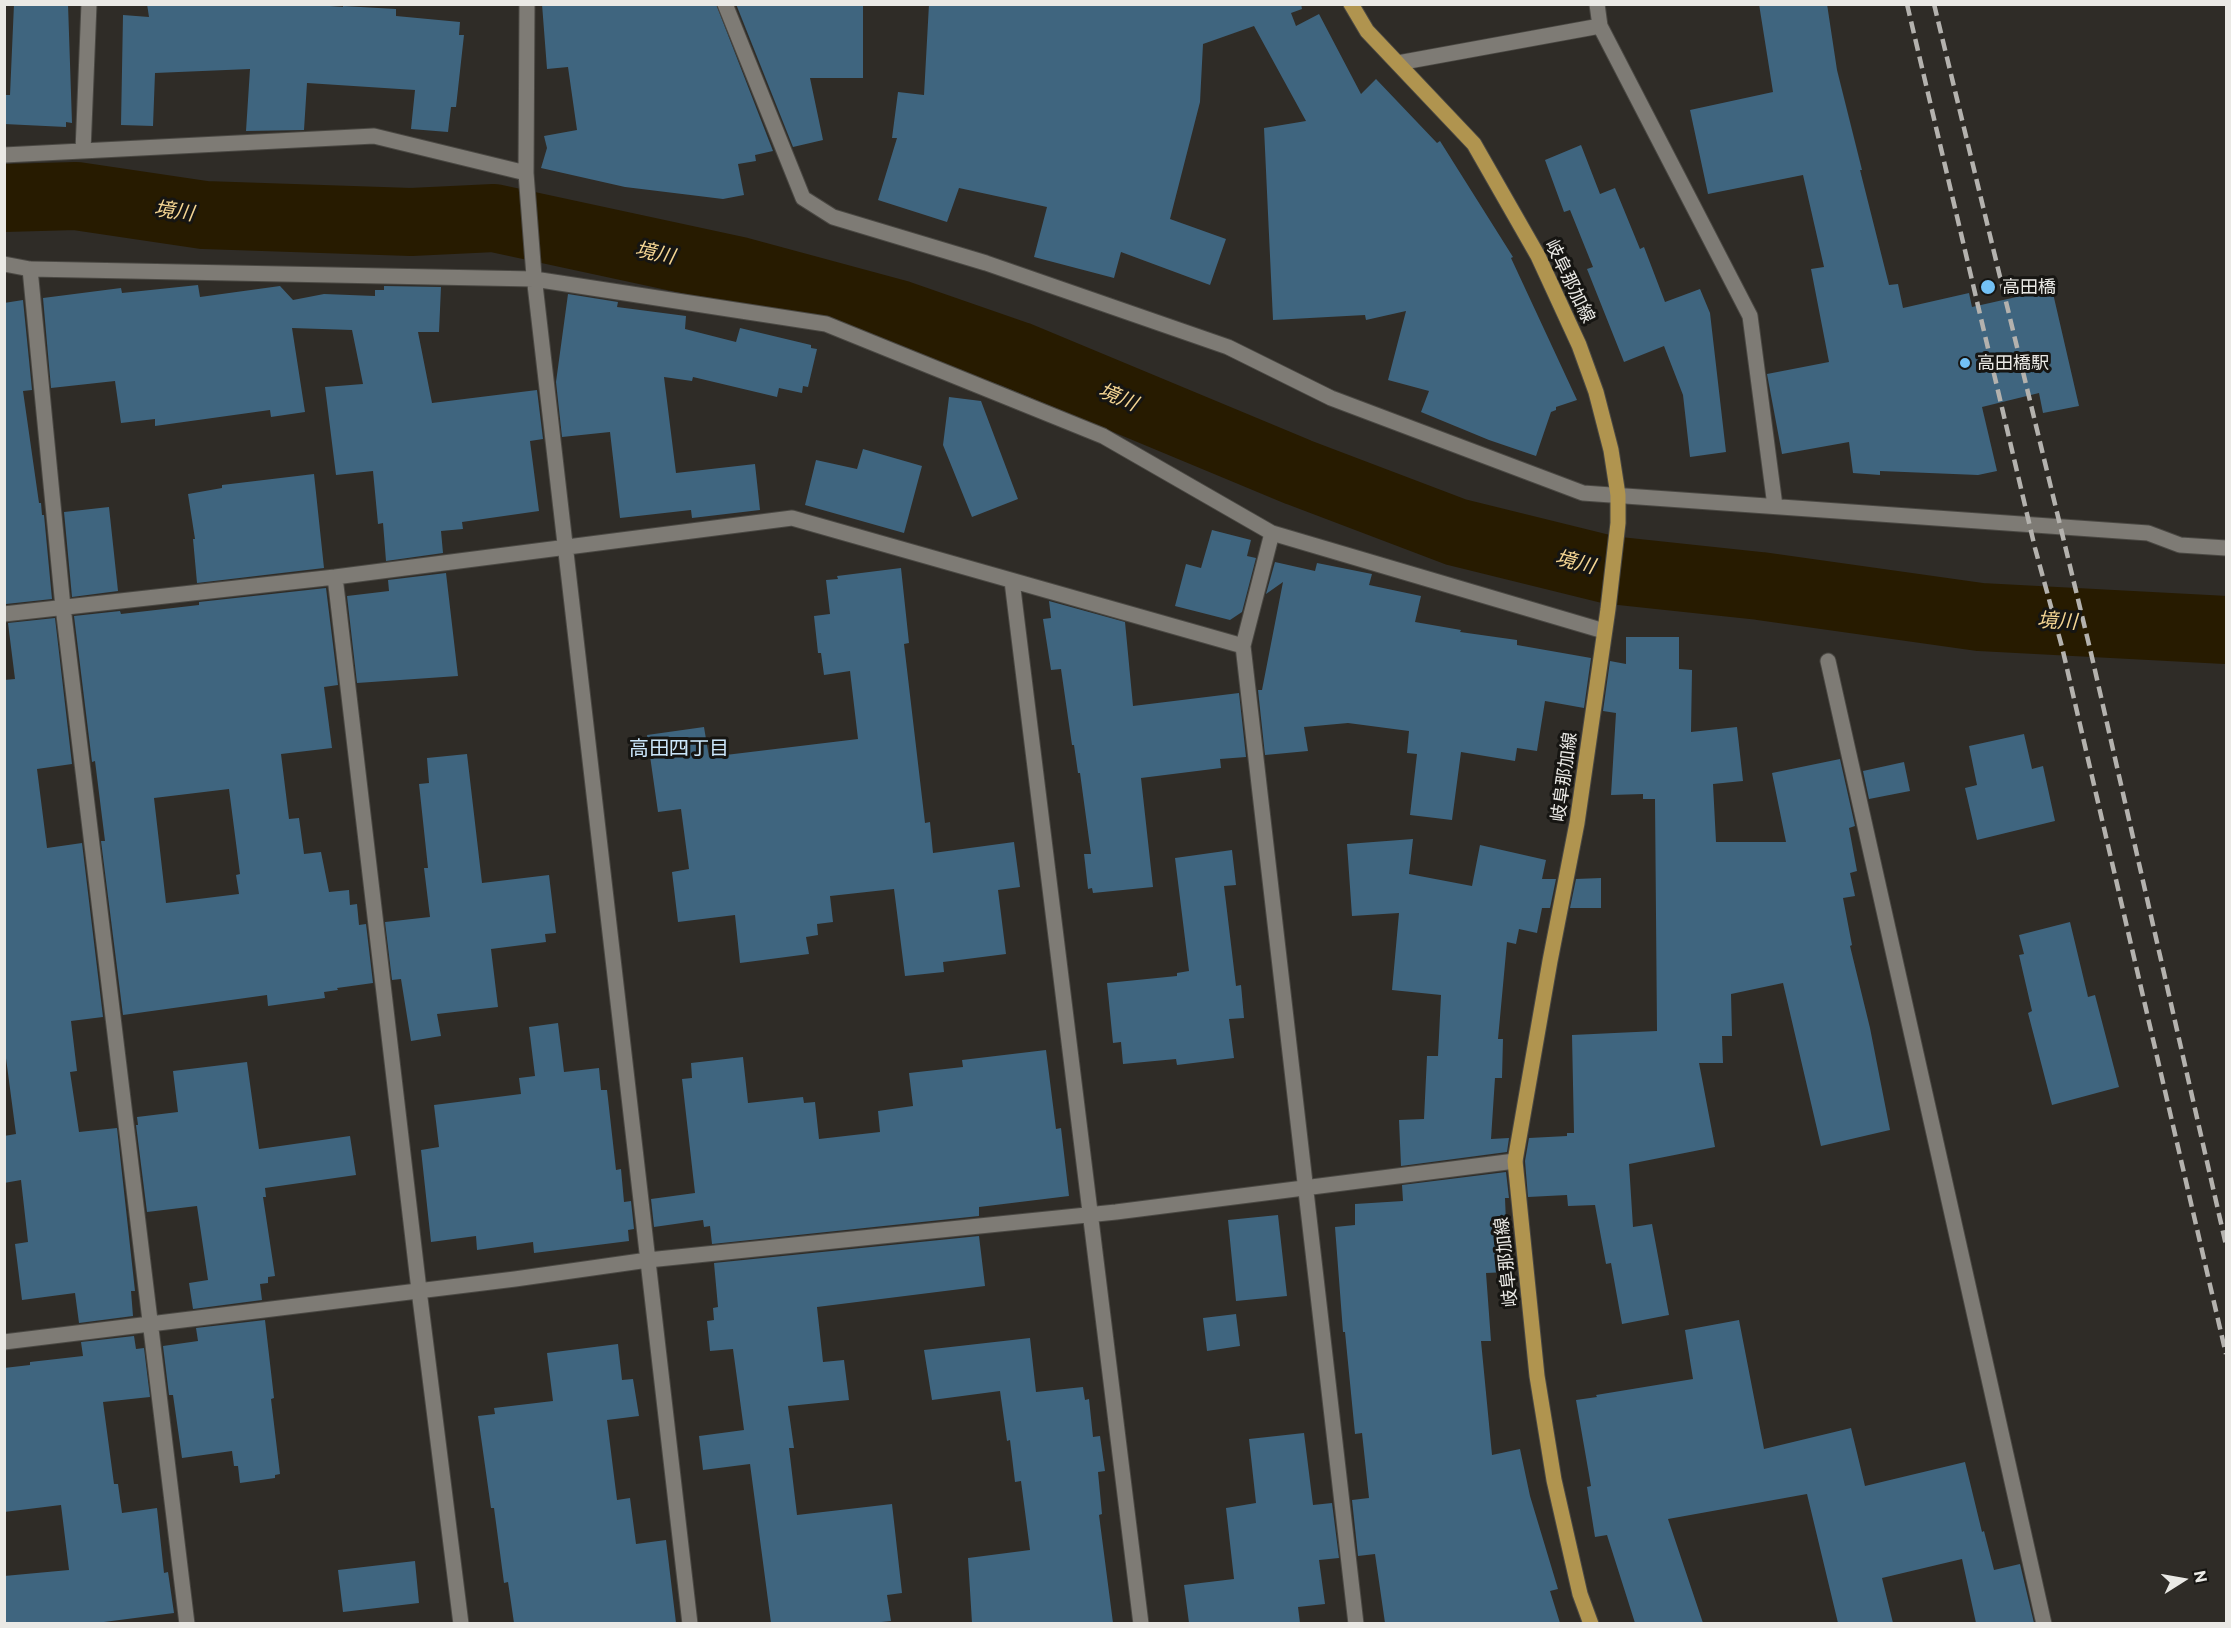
<!DOCTYPE html>
<meta charset="utf-8">
<style>
body{margin:0}
#map{position:relative;width:2231px;height:1628px;overflow:hidden;background:#2f2c27;font-family:Commissioner,sans-serif}
canvas{display:block}
.frame{position:absolute;inset:0;border:6px solid #eae9e5;pointer-events:none}
.north{position:absolute;left:2153px;top:1550px;width:60px;height:60px;-webkit-text-stroke:4px #161512;paint-order:stroke;rotate:79deg;font-size:16px;font-weight:700;line-height:24px;text-align:center;color:#eae9e5}
.north::after{content:'';display:block;margin:auto;width:21px;height:27px;background:#eae9e5;clip-path:polygon(50% 0,100% 100%,50% 72%,0 100%)}
</style>
<div id="map">
<canvas width="2231" height="1628"></canvas>
<div class="frame"></div>
<div class="north">N</div>
</div>
<script>
const ctx = document.querySelector('canvas').getContext('2d');
ctx.lineJoin = 'round';
const shape = rows => new Path2D(rows.map(r => 'M' + r).join(''));
function stroke(path, color, width, dash) { ctx.strokeStyle = color; ctx.lineWidth = width; ctx.lineCap = dash ? 'butt' : 'round'; ctx.setLineDash(dash || []); ctx.stroke(path); }
function fill(path, color) { ctx.fillStyle = color; ctx.fill(path, 'evenodd'); }
function label(font, color, halo, rows, align = 'center') {
  ctx.font = font + ' Commissioner,"Noto Sans JP",sans-serif'; ctx.lineWidth = 6; ctx.setLineDash([]); ctx.textBaseline = 'middle'; ctx.strokeStyle = halo; ctx.fillStyle = color; for (const [text, x, y, turn = 0] of rows) {
    ctx.save(); ctx.translate(x, y); ctx.rotate((+turn || 0) * Math.PI / 180); ctx.textAlign = isNaN(turn) ? turn : align; if (halo) ctx.strokeText(text, 0, 0); ctx.fillText(text, 0, 0); ctx.restore();
  }
}
stroke(shape([
 [4,198,76,196,204,215,411,222,494,218,740,271,899,314,1017,355,1298,472,1456,532,1610,570,1760,586,1980,617,2226,630]
]), '#271b00', 68);
fill(shape([
 [14,4,68,4,72,123,66,122,66,127,4,124,4,95,10,95],
 [147,4,303,4,343,7,343,6,396,9,396,16,460,22,459,35,464,35,456,107,451,107,448,132,411,129,415,90,307,83,304,130,246,131,250,69,155,73,153,126,121,125,123,15,149,17],
 [542,4,716,4,773,151,755,155,756,161,738,164,744,195,723,199,625,187,541,168,547,148,544,136,577,130,568,67,547,69],
 [736,4,863,4,863,78,810,78,823,140,793,147],
 [929,4,1301,4,1302,9,1291,13,1296,26,1319,14,1361,94,1376,79,1437,143,1440,141,1513,257,1511,258,1577,400,1556,407,1556,410,1551,412,1536,456,1489,440,1421,412,1429,391,1388,380,1406,311,1366,320,1365,315,1273,320,1264,128,1306,121,1254,26,1203,44,1200,102,1170,219,1226,239,1210,285,1121,252,1114,278,1034,257,1047,207,959,188,947,222,878,200,897,138,892,138,898,92,924,95],
 [1759,4,1827,4,1837,70,1862,170,1860,170,1889,285,1898,284,1903,308,1969,293,1972,307,2052,289,2079,406,2043,413,2039,393,1982,407,1997,471,1978,475,1880,471,1880,475,1853,473,1849,442,1782,454,1767,374,1829,362,1811,269,1824,267,1803,175,1708,194,1690,110,1773,92],
 [1581,145,1600,194,1615,188,1640,249,1644,247,1665,302,1700,289,1710,313,1726,452,1690,457,1683,395,1664,346,1624,362,1587,269,1593,267,1570,210,1564,212,1545,160],
 [198,285,200,297,280,286,293,300,324,294,375,296,375,290,384,290,384,286,441,287,439,332,418,332,432,403,537,390,543,439,530,441,539,511,462,522,463,529,441,531,443,553,386,561,383,523,378,524,373,471,336,475,325,387,363,384,352,330,292,328,305,412,271,417,270,410,155,426,155,419,121,423,115,381,51,388,43,298,121,288,122,293],
 [568,294,618,302,617,307,686,316,685,329,736,342,740,328,811,345,811,348,817,349,808,387,803,386,802,393,779,388,777,397,693,377,692,381,664,377,676,473,755,464,760,510,692,518,691,510,620,518,610,432,562,437,556,382],
 [23,300,32,390,23,391,39,503,41,503,42,515,44,515,52,599,6,604,4,303],
 [949,397,981,401,1018,499,972,517,943,445],
 [863,449,922,466,904,533,805,505,816,460,857,469],
 [314,474,324,568,197,583,193,539,195,539,188,494,222,488,222,485],
 [109,507,118,591,72,597,64,512],
 [1212,530,1251,540,1247,556,1256,558,1242,612,1230,620,1175,606,1186,564,1201,568],
 [1275,562,1315,571,1317,563,1372,574,1369,585,1421,596,1415,622,1461,630,1460,632,1517,640,1517,645,1591,658,1584,708,1545,701,1537,751,1517,748,1515,761,1461,752,1452,820,1410,815,1417,754,1407,753,1409,731,1348,723,1304,727,1308,751,1265,755,1258,690,1262,690,1283,582,1266,594],
 [901,568,909,643,904,644,925,823,930,822,933,853,1014,842,1020,887,998,890,1006,954,943,962,944,972,905,976,894,889,830,896,833,922,817,924,818,935,806,937,809,954,740,963,735,915,678,922,672,872,689,869,681,809,658,812,647,735,704,727,709,757,858,739,850,671,824,675,821,653,818,653,814,616,830,614,826,580,838,579,837,576],
 [446,573,458,676,357,683,347,596,389,591,388,580],
 [326,588,338,685,324,687,332,748,281,754,289,819,299,818,304,854,321,852,329,892,349,890,350,905,357,904,359,925,366,924,373,983,337,988,338,990,324,992,325,998,268,1006,267,995,123,1015,101,841,105,841,95,761,92,762,74,616,120,611,121,614,199,605,199,602],
 [229,789,240,874,236,875,239,894,166,903,154,798],
 [1049,601,1125,622,1133,706,1239,693,1246,757,1220,759,1221,768,1141,778,1153,887,1093,893,1092,888,1088,889,1084,854,1091,854,1080,773,1078,773,1074,745,1072,745,1061,669,1051,670,1043,619,1051,618],
 [55,618,72,764,37,769,47,848,82,843,103,1017,71,1021,77,1071,70,1072,79,1132,117,1128,135,1291,131,1291,133,1316,79,1323,75,1293,22,1300,15,1244,28,1242,21,1180,4,1183,4,1136,16,1134,4,1043,4,680,15,679,8,623],
 [1626,637,1679,637,1679,669,1692,670,1691,732,1737,727,1743,781,1713,784,1716,842,1786,842,1772,773,1840,759,1855,826,1849,828,1857,871,1850,873,1855,896,1843,898,1852,945,1850,946,1870,1028,1890,1130,1821,1146,1783,983,1731,994,1732,1036,1722,1036,1723,1063,1699,1063,1715,1147,1629,1164,1633,1227,1652,1224,1669,1315,1622,1324,1611,1263,1606,1264,1595,1205,1568,1206,1567,1195,1528,1197,1525,1161,1529,1138,1567,1136,1567,1133,1574,1133,1572,1035,1657,1031,1655,799,1643,799,1643,794,1611,795,1616,713,1603,711,1610,661,1626,664],
 [2024,734,2032,769,2043,766,2055,821,1977,840,1965,788,1977,785,1969,746],
 [467,754,482,883,549,875,556,933,545,934,546,942,491,949,498,1007,437,1014,441,1036,411,1041,401,979,392,980,385,922,430,917,424,868,428,868,419,784,429,783,427,758],
 [1904,762,1910,791,1869,799,1863,771],
 [1413,839,1409,874,1472,886,1480,845,1546,860,1542,879,1556,879,1550,908,1542,908,1537,933,1519,929,1516,944,1507,942,1498,1039,1503,1039,1502,1078,1495,1078,1491,1139,1509,1138,1507,1152,1401,1166,1399,1120,1424,1119,1427,1056,1438,1056,1441,995,1392,990,1399,913,1352,916,1347,844],
 [1232,850,1236,885,1224,886,1236,986,1241,985,1244,1018,1229,1019,1234,1058,1177,1065,1176,1059,1123,1064,1121,1042,1113,1043,1107,983,1177,976,1177,973,1189,971,1175,858],
 [1601,878,1601,908,1570,908,1576,879],
 [2070,922,2088,997,2095,995,2119,1087,2052,1105,2028,1013,2032,1011,2019,955,2024,954,2019,935],
 [558,1023,564,1072,599,1068,601,1090,607,1090,616,1170,621,1169,624,1202,631,1201,634,1229,628,1230,629,1241,534,1253,533,1242,477,1250,476,1236,431,1242,421,1150,439,1147,434,1105,521,1094,519,1078,535,1076,529,1027],
 [1046,1050,1056,1129,1061,1128,1069,1196,979,1207,979,1216,712,1244,710,1226,704,1227,703,1220,654,1227,651,1199,695,1193,682,1079,692,1078,691,1063,743,1057,748,1103,803,1097,804,1103,815,1102,819,1139,880,1132,878,1111,913,1106,909,1073,963,1067,962,1060],
 [247,1062,259,1149,350,1136,356,1175,265,1188,266,1197,263,1197,275,1276,268,1277,268,1283,260,1284,262,1300,193,1309,189,1283,208,1280,197,1206,147,1212,136,1125,138,1125,137,1117,178,1112,173,1071],
 [1506,1172,1509,1198,1505,1198,1508,1272,1486,1273,1491,1341,1481,1341,1492,1455,1520,1449,1530,1496,1558,1589,1550,1591,1560,1623,1385,1623,1375,1554,1358,1556,1352,1500,1369,1498,1362,1433,1355,1434,1345,1332,1343,1332,1335,1227,1355,1225,1355,1204,1403,1201,1402,1185],
 [1278,1215,1287,1296,1236,1301,1228,1220],
 [979,1236,985,1286,817,1307,823,1362,844,1360,849,1400,788,1406,794,1448,789,1448,797,1515,892,1504,902,1593,887,1595,891,1621,872,1623,771,1623,750,1464,703,1470,699,1436,744,1430,733,1349,710,1351,707,1321,714,1320,713,1308,718,1307,714,1263],
 [1236,1314,1240,1346,1207,1351,1203,1318],
 [265,1320,274,1398,271,1399,280,1474,275,1475,275,1478,240,1483,238,1466,234,1466,232,1451,182,1458,173,1395,169,1395,163,1346,198,1341,196,1328],
 [1739,1320,1764,1449,1851,1428,1865,1486,1965,1462,1982,1532,1984,1531,1994,1570,2020,1564,2034,1623,1976,1623,1962,1559,1882,1578,1893,1623,1838,1623,1807,1494,1668,1519,1703,1623,1635,1623,1607,1535,1595,1537,1587,1487,1591,1486,1576,1400,1597,1397,1596,1395,1693,1379,1685,1330],
 [134,1336,136,1349,144,1348,150,1397,103,1402,114,1484,118,1484,122,1513,157,1508,164,1573,168,1572,174,1613,96,1623,4,1623,4,1576,69,1570,61,1505,4,1512,4,1368,30,1365,30,1362,83,1356,81,1342],
 [1030,1338,1036,1392,1083,1387,1085,1400,1089,1399,1093,1437,1100,1436,1105,1471,1098,1472,1102,1514,1099,1515,1113,1623,972,1623,968,1558,1030,1550,1021,1481,1015,1482,1010,1440,1007,1441,1000,1391,932,1400,924,1350],
 [618,1344,622,1380,633,1379,639,1416,607,1420,617,1500,630,1498,636,1544,666,1540,676,1623,514,1623,508,1582,504,1583,494,1508,491,1508,478,1416,495,1414,494,1408,553,1401,547,1353],
 [1304,1433,1313,1505,1332,1503,1339,1558,1319,1560,1325,1604,1298,1607,1300,1623,1189,1623,1184,1585,1234,1579,1226,1508,1256,1503,1249,1439],
 [415,1561,419,1603,343,1612,338,1570]
]), '#3f657f');
const minor = shape([
 [527,4,526,173,534,276,690,1624],
 [725,4,803,198,833,217,986,263,1228,347,1331,398,1583,493,2148,533,2180,545,2226,548],
 [1597,4,1600,26,1750,316,1775,506],
 [1398,63,1600,26],
 [83,151,89,4],
 [4,155,374,136,526,173],
 [4,264,30,269,534,279,826,324,1103,436,1272,533,1604,631],
 [30,269,63,607,187,1624],
 [1272,533,1243,646,1356,1624],
 [335,577,419,1290,461,1624],
 [1012,581,1141,1624],
 [4,614,335,577,792,518,1243,646],
 [1828,661,2044,1624],
 [4,1342,515,1279,648,1260,1116,1212,1515,1161]
]);
const major = shape([
 [1351,4,1367,31,1474,144,1538,256,1579,345,1596,392,1611,450,1618,495,1618,523,1608,609,1577,823,1550,961,1515,1161,1537,1376,1554,1480,1580,1594,1591,1624]
]);
stroke(minor, '#4a4843', 17);
stroke(major, '#4a4843', 17);
stroke(minor, '#7e7b75', 15);
stroke(major, '#b0944f', 15);
stroke(shape([
 [1907,4,2035,548,2062,647,2226,1354],
 [1934,4,2091,653,2226,1245]
]), '#b4b2ae', 4.5, [12, 6]);
for (const [x, y, r, color] of [
 [1988,287,8,"#73c1f5"],
 [1965,363,6,"#73c1f5"]
]) { const dot = new Path2D(); dot.arc(x, y, r, 0, 2 * Math.PI); ctx.fillStyle = color; ctx.fill(dot); stroke(dot, '#161512', 2); }
label('18px', '#eae9e5', '#161512', [
 ["岐阜那加線",1570,281,64],
 ["岐阜那加線",1564,777,-82],
 ["岐阜那加線",1506,1262,-96]
]);
label('18px', '#eae9e5', '#161512', [
 ["高田橋",2002,287],
 ["高田橋駅",1977,363]
], 'left');
label('italic 20px', '#f4d593', '#161512', [
 ["境川",174,211,8],
 ["境川",655,253,12],
 ["境川",1118,397,23],
 ["境川",1575,562,14],
 ["境川",2057,621,3]
]);
label('20px', '#cce7fb', '#161512', [
 ["高田四丁目",679,748]
]);
</script>
